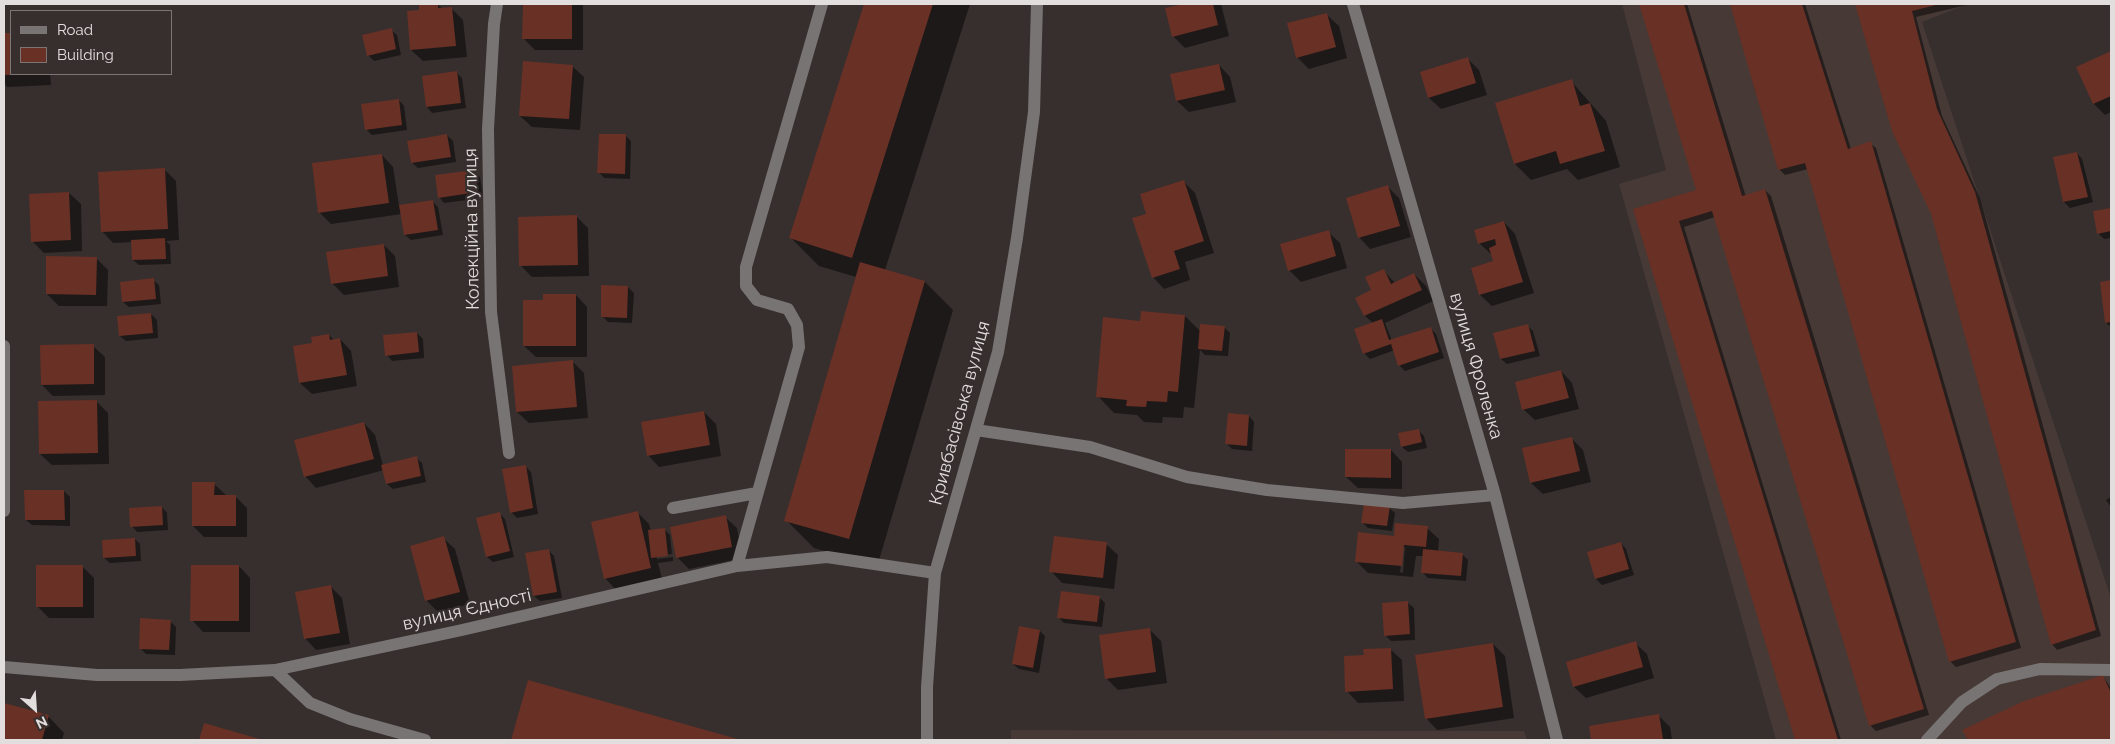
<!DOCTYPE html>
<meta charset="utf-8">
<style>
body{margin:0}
#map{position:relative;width:2115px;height:744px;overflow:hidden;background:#362f2e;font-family:Raleway,sans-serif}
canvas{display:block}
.frame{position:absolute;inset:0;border:5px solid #e2dedd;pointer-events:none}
.legend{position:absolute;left:10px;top:10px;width:162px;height:65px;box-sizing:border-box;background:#362f2e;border:1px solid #7b7574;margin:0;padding:6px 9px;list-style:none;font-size:15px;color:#e2dedd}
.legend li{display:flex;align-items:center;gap:10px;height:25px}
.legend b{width:25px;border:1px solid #7b7574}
.north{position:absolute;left:10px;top:684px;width:50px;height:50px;-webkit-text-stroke:4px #362f2e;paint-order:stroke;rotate:154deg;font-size:14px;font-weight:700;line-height:20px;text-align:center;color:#e2dedd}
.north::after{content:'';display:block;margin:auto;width:18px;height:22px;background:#e2dedd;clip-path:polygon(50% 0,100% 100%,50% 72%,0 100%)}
</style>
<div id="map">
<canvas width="2115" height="744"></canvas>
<div class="frame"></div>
<ul class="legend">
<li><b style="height:6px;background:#787473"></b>Road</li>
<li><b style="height:14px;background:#693025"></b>Building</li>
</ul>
<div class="north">N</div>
</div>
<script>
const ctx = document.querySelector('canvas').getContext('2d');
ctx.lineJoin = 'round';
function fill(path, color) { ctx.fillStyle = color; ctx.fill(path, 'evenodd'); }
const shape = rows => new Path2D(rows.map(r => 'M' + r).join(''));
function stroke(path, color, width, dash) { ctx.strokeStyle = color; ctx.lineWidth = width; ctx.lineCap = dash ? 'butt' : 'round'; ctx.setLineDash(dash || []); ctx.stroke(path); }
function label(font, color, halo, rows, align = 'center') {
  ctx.font = font + ' Raleway,sans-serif'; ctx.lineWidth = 4.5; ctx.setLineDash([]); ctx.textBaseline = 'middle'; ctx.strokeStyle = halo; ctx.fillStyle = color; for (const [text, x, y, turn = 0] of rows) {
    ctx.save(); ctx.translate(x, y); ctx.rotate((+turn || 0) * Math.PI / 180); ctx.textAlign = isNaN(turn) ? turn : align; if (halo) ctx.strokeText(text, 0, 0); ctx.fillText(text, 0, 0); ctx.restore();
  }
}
fill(shape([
 [1622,4,1968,4,1922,22,2111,598,2111,740,1776,740,1619,184,1666,170],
 [1011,730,1524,731,1527,740,1011,740]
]), '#463936');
fill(shape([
 [437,4,443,9,451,8,463,20,467,57,423,61,411,50,420,5],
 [524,4,583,4,583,50,535,50,523,38],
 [866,4,970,4,885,270,925,282,953,310,877,567,814,548,786,520,856,277,819,266,791,238],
 [1189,4,1221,4,1229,36,1185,48,1173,36,1167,9],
 [1641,4,1687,4,1746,197,1765,190,1771,196,1929,715,1876,731,1870,725,1715,217,1684,227,1841,740,1796,740,1635,210,1697,190],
 [1732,4,1805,4,1851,149,1870,143,1876,148,2021,648,1956,667,1950,661,1808,169,1785,175,1779,169],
 [1856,4,1971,4,1916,17,1942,116,1980,198,2101,636,2057,650,2052,644,1933,214,1893,131],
 [1327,15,1339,26,1347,58,1309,69,1297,57],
 [391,30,397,35,401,55,374,61,368,55],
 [11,34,11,74,50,74,51,85,7,87,4,83,4,35],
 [2111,52,2111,112,2105,115,2094,104,2078,68],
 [1467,58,1479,70,1487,95,1441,109,1429,98,1422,73],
 [1219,65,1230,77,1236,102,1189,112,1177,101],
 [572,66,584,77,580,130,532,127,520,116],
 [457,73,462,78,466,108,432,113,427,107],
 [1571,81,1606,121,1620,167,1578,180,1567,169,1531,180,1515,164],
 [399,100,404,106,407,130,372,135,366,129],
 [447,135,453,141,456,162,418,168,412,163],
 [626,136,631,141,630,179,604,178,599,172],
 [2077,153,2082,159,2093,202,2070,208,2064,202,2054,158],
 [382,155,393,167,399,206,432,201,438,207,443,235,411,240,405,235,402,214,331,224,319,212],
 [165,170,176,181,179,240,166,241,170,245,171,264,139,265,133,260,132,242,113,243,102,231],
 [474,171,480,177,483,198,444,203,439,197],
 [1183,181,1195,193,1214,253,1185,262,1190,280,1164,289,1153,277,1148,215],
 [1388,187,1399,198,1411,237,1370,249,1359,237],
 [69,193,81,204,82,251,44,253,32,241],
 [2111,209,2111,238,2104,239,2098,233,2094,212],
 [577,217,588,228,589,276,532,277,520,265],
 [1504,222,1515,234,1534,293,1492,306,1480,295,1472,269,1494,262,1492,255,1479,243],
 [1328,232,1340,243,1347,268,1301,282,1289,270],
 [384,245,395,256,399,287,344,295,332,283],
 [96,258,108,270,107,306,59,306,47,294],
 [1383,270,1395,283,1414,274,1426,286,1433,301,1385,323,1392,341,1430,328,1436,334,1444,358,1405,371,1399,365,1395,350,1370,359,1364,353,1373,323,1365,316],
 [153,280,159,285,161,304,129,307,123,302],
 [2111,282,2111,327,2106,323,2102,283],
 [628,287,634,293,632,323,608,322,602,316],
 [576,295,587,307,587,357,536,357,524,346,544,302],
 [151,314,157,320,158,338,126,341,120,336],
 [1185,316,1201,332,1224,327,1230,333,1228,356,1205,355,1200,350,1194,408,1184,407,1183,418,1163,417,1162,423,1144,422,1137,415,1114,413,1098,396,1141,322],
 [1528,326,1533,331,1540,356,1507,364,1501,359],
 [417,333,423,339,424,358,392,361,387,355],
 [329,335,334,340,340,339,351,351,357,386,312,394,300,383],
 [93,346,105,357,105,395,53,396,42,385],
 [572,361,584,373,588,418,529,423,517,412],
 [1561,371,1572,383,1579,409,1535,420,1523,409],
 [96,401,108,413,109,464,52,465,40,454],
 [704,412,716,424,721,456,659,467,648,455],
 [1249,416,1254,422,1252,451,1232,449,1227,444],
 [364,423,375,435,383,466,416,458,422,463,426,482,393,489,387,484,384,470,316,488,305,476],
 [1418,430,1424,436,1427,448,1408,452,1402,447,1399,434],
 [1571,438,1583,450,1591,482,1543,494,1531,483],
 [1391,450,1402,462,1402,489,1358,488,1346,477],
 [526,467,531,472,538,514,517,518,511,512],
 [214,484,226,495,235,496,247,508,247,537,204,537,193,526],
 [64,491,70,497,70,526,32,525,26,520],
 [2111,497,2111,507,2106,500],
 [162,507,167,513,168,530,137,532,132,526],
 [1389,508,1395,513,1392,531,1368,528,1362,522],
 [499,513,505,519,514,557,493,562,487,557],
 [638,513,649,524,651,531,664,529,670,535,672,554,657,556,657,559,673,557,673,561,658,563,662,579,616,590,605,578],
 [725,517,737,528,743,558,689,569,678,558],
 [1427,528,1439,539,1438,552,1462,554,1468,560,1466,581,1428,578,1422,572,1423,556,1416,556,1413,577,1368,573,1356,561,1395,537],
 [1403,547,1405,547,1403,573,1400,572],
 [443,538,455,549,470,604,438,612,427,601,411,547],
 [135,539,140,544,141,561,110,563,104,558],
 [1621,543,1626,549,1634,575,1602,585,1596,579,1588,553],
 [1106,544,1118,555,1114,589,1062,583,1051,571],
 [548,550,554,556,562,598,540,601,534,596],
 [239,566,250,578,250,632,203,632,192,620],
 [83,567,94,578,94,618,49,618,38,607],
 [331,587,342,598,350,644,316,650,305,638],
 [1099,597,1105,603,1102,627,1064,623,1059,618],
 [1408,603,1414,608,1415,640,1391,641,1385,635],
 [170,621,176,627,175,655,146,654,140,648],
 [1149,629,1161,641,1167,683,1118,690,1107,679],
 [1040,631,1045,636,1039,673,1019,669,1013,664],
 [1635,643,1647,654,1654,678,1586,698,1574,687],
 [1493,644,1505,656,1514,718,1437,730,1426,718],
 [1390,649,1402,660,1404,701,1358,703,1347,691,1365,656],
 [2103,676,2111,688,2111,740,1969,740,1964,731],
 [529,682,738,740,512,740],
 [4,704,48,716,64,733,62,740,4,740],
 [1658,715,1670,727,1672,740,1592,740,1590,727],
 [205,724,260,740,200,740]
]), '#0007');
fill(shape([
 [419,4,438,4,438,8,452,7,456,46,410,50,407,11,419,10],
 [523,4,572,4,572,39,522,39],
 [864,4,933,4,852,258,789,238],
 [1184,4,1213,4,1218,25,1172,37,1165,8],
 [1639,4,1684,4,1742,196,1765,189,1924,709,1869,726,1712,211,1679,221,1838,740,1795,740,1633,209,1696,190],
 [1730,4,1802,4,1848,149,1871,141,2016,642,1949,662,1805,163,1778,170],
 [1855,4,1940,4,1912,11,1937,109,1975,192,2096,630,2051,645,1931,214,1892,131],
 [1327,13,1336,47,1296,58,1287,23],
 [392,28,396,49,367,56,362,35],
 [4,33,11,33,11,75,4,75],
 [2111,51,2111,96,2093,104,2076,67],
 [1468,57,1476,83,1428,98,1420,72],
 [523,61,573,65,569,119,519,116],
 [1219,64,1225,90,1176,101,1170,74],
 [457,71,461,103,426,107,422,76],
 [1572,79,1580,106,1590,103,1605,151,1560,164,1556,151,1514,164,1495,103],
 [399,99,402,125,365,130,361,104],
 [447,134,451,157,411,163,407,141],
 [599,134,626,134,625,174,597,173],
 [2077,152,2088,197,2063,202,2053,157],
 [382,154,389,203,318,213,312,163],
 [165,168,168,229,101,232,98,172],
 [474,170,478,192,438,198,435,175],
 [1184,180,1204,241,1174,251,1180,269,1152,278,1132,218,1146,214,1140,194],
 [1388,185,1400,226,1358,238,1346,198],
 [69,192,71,240,31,242,29,194],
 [433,200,438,230,404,235,399,205],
 [2111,208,2111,231,2097,234,2093,211],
 [577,215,578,265,519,266,518,217],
 [1504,221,1523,282,1479,295,1471,268,1493,261,1489,248,1496,245,1495,239,1478,244,1474,230],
 [1329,230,1336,256,1288,271,1280,244],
 [165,238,166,259,132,260,131,240],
 [384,244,388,276,331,284,326,252],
 [46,256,97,257,96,295,46,294],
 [860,262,925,281,849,539,784,521],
 [1384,269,1391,284,1414,273,1422,290,1364,316,1355,298,1371,290,1365,277],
 [154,278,156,299,122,302,120,282],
 [2111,280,2111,322,2105,323,2100,282],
 [601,285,628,286,627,318,601,317],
 [543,294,576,294,576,346,523,346,523,300,543,300],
 [1141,311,1185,315,1178,392,1168,391,1167,402,1147,401,1146,407,1126,406,1127,400,1096,397,1103,317,1140,321],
 [151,313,153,333,119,336,117,316],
 [1382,319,1389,340,1431,327,1439,352,1398,366,1391,344,1363,354,1354,329],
 [1200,324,1225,326,1222,351,1198,349],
 [1528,324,1535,351,1500,359,1493,333],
 [417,332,419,352,385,356,383,335],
 [329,334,330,340,340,338,347,375,299,383,293,346,312,343,311,337],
 [94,344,94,384,41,385,40,345],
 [573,360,577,407,516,412,512,366],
 [1561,370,1569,398,1522,410,1515,382],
 [97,400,98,453,39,454,38,401],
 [704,411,710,445,647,456,641,422],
 [1228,413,1249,415,1247,446,1225,444],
 [364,422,374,459,304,477,294,440],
 [1419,429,1422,442,1401,447,1398,433],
 [1572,437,1580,471,1530,483,1522,448],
 [1345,449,1391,449,1391,478,1345,477],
 [417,456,421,476,386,484,381,465],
 [526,465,533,508,510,513,502,469],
 [192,482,215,482,214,495,236,495,236,526,192,526],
 [24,490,64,490,65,520,25,520],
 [1364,503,1390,506,1387,526,1361,523],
 [162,506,163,525,130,527,129,508],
 [638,511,651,568,604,579,591,522],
 [500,512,510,551,486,557,476,518],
 [726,515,732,547,676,558,670,527],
 [1395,523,1428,526,1426,547,1404,545,1402,566,1355,562,1358,532,1394,536],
 [665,528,668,556,651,558,648,530],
 [444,536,460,592,425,601,410,546],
 [1054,536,1107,542,1103,578,1049,572],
 [135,538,136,556,103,558,102,540],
 [1621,542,1629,569,1595,579,1587,552],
 [549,549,557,592,533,596,525,553],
 [1423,549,1463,553,1461,576,1421,573],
 [36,565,83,565,83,607,36,607],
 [191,565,239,565,239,621,190,621],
 [331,585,340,633,304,639,295,592],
 [1061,591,1100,596,1097,622,1057,618],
 [1408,601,1410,634,1384,636,1382,603],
 [140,618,171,620,169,650,139,649],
 [1019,626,1040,630,1033,668,1012,664],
 [1150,628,1156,672,1105,679,1099,635],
 [1636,641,1643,667,1573,687,1566,662],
 [1493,643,1503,707,1425,719,1415,655],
 [1391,648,1393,689,1345,692,1344,656,1364,655,1363,649],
 [2103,675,2111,693,2111,740,1968,740,1962,730,2024,701],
 [528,680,741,740,511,740],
 [4,703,49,715,42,740,4,740],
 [1659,714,1663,739,1591,740,1589,726],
 [204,723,263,740,199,740]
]), '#693025');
stroke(shape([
 [497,4,494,24,488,129,491,312,509,453],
 [1353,4,1495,495,1557,740],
 [4,346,4,511],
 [976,430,1090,447,1187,477,1267,490,1403,503,1495,495],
 [673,508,757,493],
 [737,566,799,347,797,325,788,309,757,300,746,286,746,267,822,4],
 [4,667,97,675,180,675,275,670,462,630,737,566,827,557,935,573],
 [275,670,310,703,350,719,425,740],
 [927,740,927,687,935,573,998,352,1017,238,1034,112,1037,4],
 [1927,740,1962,702,1997,679,2040,669,2111,670]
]), '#787473', 12);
label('18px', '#e2dedd', '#362f2e', [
 ["Колекційна вулиця",472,229,-91],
 ["вулиця Фроленка",1476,366,74],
 ["Кривбасівська вулиця",960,413,-75],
 ["вулиця Єдності",467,610,-13]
]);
</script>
